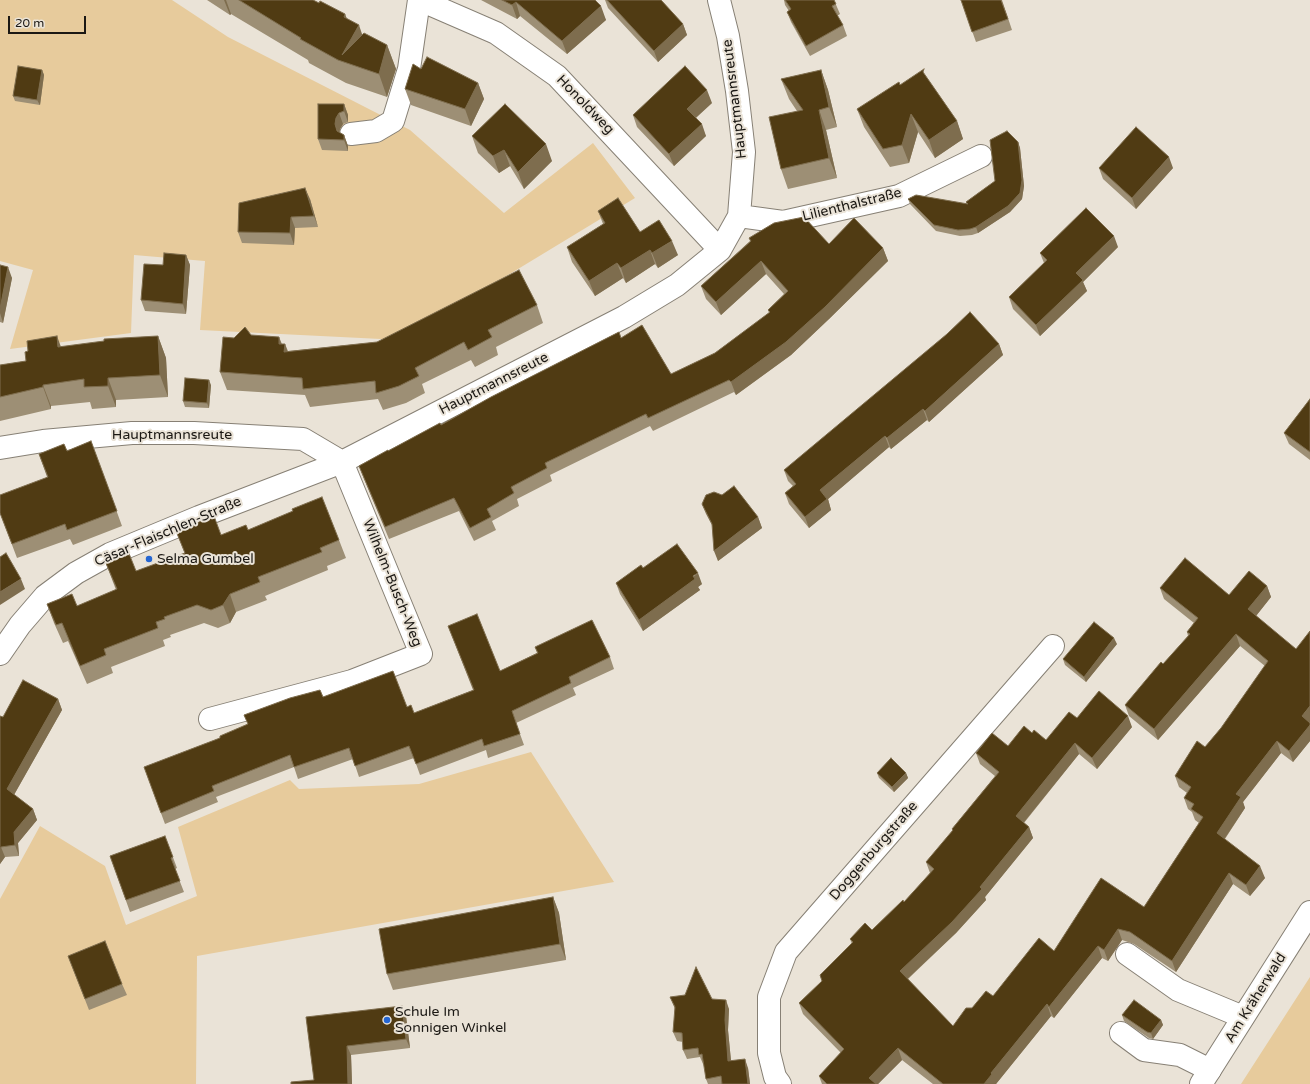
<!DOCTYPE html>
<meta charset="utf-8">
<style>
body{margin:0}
#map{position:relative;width:1310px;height:1084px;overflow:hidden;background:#eae3d7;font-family:"Varela Round",sans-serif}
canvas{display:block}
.scale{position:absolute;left:8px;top:16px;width:78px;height:18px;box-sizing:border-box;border:2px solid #1b1814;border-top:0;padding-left:5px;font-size:12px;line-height:14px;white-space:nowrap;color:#1b1814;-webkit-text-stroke:3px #eae3d7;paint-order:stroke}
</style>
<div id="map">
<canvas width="1310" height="1084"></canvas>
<div class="scale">20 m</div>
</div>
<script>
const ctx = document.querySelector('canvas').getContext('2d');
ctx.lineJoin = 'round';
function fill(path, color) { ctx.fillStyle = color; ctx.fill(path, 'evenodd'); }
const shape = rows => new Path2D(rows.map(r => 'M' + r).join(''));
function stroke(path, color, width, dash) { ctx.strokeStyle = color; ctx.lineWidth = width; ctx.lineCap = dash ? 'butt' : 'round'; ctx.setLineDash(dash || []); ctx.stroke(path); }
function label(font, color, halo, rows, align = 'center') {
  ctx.font = font + ' "Varela Round",sans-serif'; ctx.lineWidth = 4; ctx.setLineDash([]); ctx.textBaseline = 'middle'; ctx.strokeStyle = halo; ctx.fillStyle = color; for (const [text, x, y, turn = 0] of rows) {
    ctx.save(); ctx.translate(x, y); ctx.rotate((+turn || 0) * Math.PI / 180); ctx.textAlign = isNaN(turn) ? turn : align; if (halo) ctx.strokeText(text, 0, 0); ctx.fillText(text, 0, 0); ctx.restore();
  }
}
fill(shape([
 [0,0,172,0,228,37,410,130,504,213,593,143,635,198,401,340,200,330,205,261,134,255,131,333,10,349,33,270,0,261],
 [531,752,614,882,197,956,196,1084,0,1084,0,899,40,826,105,866,126,925,197,896,178,827,290,780,299,789,419,784],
 [1310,977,1310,1084,1241,1084]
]), '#e7cb9c');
const minor = shape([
 [420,0,496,33,557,76,720,250],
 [351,134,376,131,393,121,409,69,419,0],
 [739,216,783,222,899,196,981,156],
 [0,448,43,441,132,433,194,433,303,439,342,462,624,317,677,285,720,250,739,216,744,152,737,91,728,36,719,0],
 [0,654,20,625,45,596,76,573,110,554,199,517,342,462,421,654,352,681,210,719],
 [1127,954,1178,990,1243,1017],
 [1121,1033,1144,1050,1180,1055,1210,1070],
 [780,1084,775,1077,769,1053,769,997,786,952,1053,646]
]);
const major = shape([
 [1201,1084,1310,912]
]);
stroke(minor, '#878075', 24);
stroke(major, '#878075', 24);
stroke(minor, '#fff', 22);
stroke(major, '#fff', 22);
fill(shape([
 [207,0,313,0,319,3,345,14,347,19,362,35,387,45,396,69,387,97,346,83,309,63,308,60,231,14,230,15],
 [481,0,595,0,606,20,567,54,520,16,517,19],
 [605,0,661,0,683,24,687,35,658,62,608,8],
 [784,0,834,0,840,14,837,16,843,25,847,36,810,56,791,22,787,12,789,11,785,5],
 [961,0,1002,0,1012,30,976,42],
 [421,69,478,83,484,99,471,126,411,105,405,89],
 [42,70,44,75,40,105,15,101,13,96],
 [821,70,828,90,837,127,826,130,837,178,788,189,781,169,797,111,789,99,781,79],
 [927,78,957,121,963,139,935,158,918,132,909,163,890,167,864,127,857,109,900,85],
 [712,103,696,118,706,136,674,166,637,127,633,115],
 [344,104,348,115,348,122,343,124,340,129,339,132,344,135,348,146,348,151,322,150,318,139],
 [472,136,552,161,524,189,510,166,499,173,478,153],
 [1018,142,1020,148,1024,186,1022,199,1010,212,978,233,972,235,960,236,936,231,910,204,908,199,967,204,966,202,995,181],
 [1099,168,1173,168,1136,209,1103,179],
 [310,199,318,227,295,228,294,245,242,243,238,232],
 [598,211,640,232,678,255,658,268,655,264,626,283,623,278,595,296,572,262,567,247,603,224],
 [749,238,883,248,888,261,829,319,791,355,736,395,734,392,653,431,650,426,550,475,552,481,517,499,519,506,492,521,496,530,474,541,459,511,389,539,364,479,359,466,441,425,621,338,671,374,715,353,769,313,768,310,784,294,766,274,721,315,706,299,701,286,750,241],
 [1118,247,1083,282,1087,291,1040,336,1013,309,1009,297,1044,263,1040,253],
 [186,255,190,265,186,314,145,311,141,300,163,265],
 [0,265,12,278,3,323,0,322],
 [537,305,543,323,496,347,498,355,475,367,471,360,422,384,425,393,406,403,383,410,378,399,310,407,305,395,227,390,220,372,234,338,279,337,282,344,285,344,288,351,377,342],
 [158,336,166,358,168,397,116,400,116,407,92,409,90,402,51,406,51,409,0,421,0,365,26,361,60,347],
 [999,344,1003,355,929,422,927,420,891,449,889,447,828,499,831,510,809,528,789,504,785,493,793,486,788,481,784,470],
 [211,385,209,408,185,407,183,401],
 [1310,399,1310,460,1289,444,1284,433],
 [91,441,122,526,73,545,70,539,17,558,0,513,47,477,39,454,67,451],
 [702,504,758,517,762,528,718,561,713,527,706,514],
 [248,530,339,540,346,558,327,566,328,570,265,596,267,600,236,612,230,623,218,628,204,623,170,635,171,637,163,640,165,646,111,667,113,673,87,684,68,641,63,643,54,623,47,604,77,606,116,590,105,561,136,571,185,554,176,531,221,535],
 [643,568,702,584,698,587,700,590,643,631,620,594,616,583],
 [1267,586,1271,597,1256,616,1310,725,1310,741,1293,762,1281,753,1243,802,1245,808,1225,839,1265,878,1250,896,1233,884,1176,972,1134,944,1122,940,1108,961,1102,958,1054,1018,1051,1016,996,1084,933,1084,902,1060,878,1084,822,1084,819,1076,841,1053,803,1014,799,1003,822,981,852,944,850,939,872,930,904,902,930,873,926,862,953,831,952,829,995,776,980,764,976,753,1008,746,1032,733,1046,740,1077,718,1132,727,1097,769,1079,754,1024,823,1029,827,1033,838,985,897,986,900,956,933,908,979,953,1026,972,1008,993,996,1054,951,1144,907,1199,823,1195,820,1192,812,1188,809,1184,798,1187,793,1179,787,1175,776,1205,747,1221,728,1265,666,1240,646,1158,740,1129,716,1125,705,1163,664,1188,636,1187,632,1194,623,1164,599,1160,588,1229,595],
 [448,626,500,671,537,653,535,647,610,657,614,669,573,688,576,695,516,723,524,745,488,758,486,750,420,775,414,758,359,777,353,759,298,779,294,767,216,797,218,802,165,824,144,767,220,738,248,724,244,715,323,697,407,707,414,713,473,690],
 [1117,644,1086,682,1065,665,1063,659],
 [58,699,62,710,14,795,33,809,37,820,18,843,19,856,5,857,0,864,0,716,3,717],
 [877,773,906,773,908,778,894,792,879,778],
 [165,836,177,868,175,869,184,892,130,912,110,856],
 [553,897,559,913,566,960,393,990,387,974],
 [68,956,122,984,127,995,89,1010],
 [670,997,712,999,729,1009,728,1030,731,1061,748,1068,750,1084,708,1084,706,1079,704,1064,703,1064,700,1057,687,1059,683,1050,683,1042,677,1041,673,1032,675,1009],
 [1122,1015,1161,1020,1163,1025,1153,1039,1149,1038,1124,1021],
 [406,1016,410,1048,351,1055,352,1084,291,1084,314,1080,306,1017]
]), '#9d8f75');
fill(shape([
 [224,0,226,0,231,14,230,15],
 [516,2,520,16,517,19,512,5],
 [601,6,606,20,567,54,562,41],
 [345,14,353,36,359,25,367,49,342,55,344,17],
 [683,24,687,35,658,62,654,51],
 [387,45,396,69,387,97,379,74],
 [42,70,44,75,40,105,37,100],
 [821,70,828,90,837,127,829,107],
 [478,83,484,99,471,126,465,109],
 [707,90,712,103,692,121,687,109],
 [344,104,348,115,348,122,344,111],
 [819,110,826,130,837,178,829,158],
 [339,113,343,124,340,129,339,135,335,124,336,118],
 [911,114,918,132,909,163,902,145],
 [957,121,963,139,935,158,929,140],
 [702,124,706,136,674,166,669,154],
 [344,135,348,146,348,151,344,140],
 [1018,142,1020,148,1024,186,1022,199,1010,212,978,233,976,227],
 [546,144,552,161,524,189,518,172],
 [504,150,510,166,499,173,493,156],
 [1169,157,1173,168,1136,209,1132,198],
 [305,188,310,199,318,227,314,216],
 [291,217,295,228,294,245,290,233],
 [1114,236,1118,247,1083,282,1087,291,1040,336,1036,325,1076,273],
 [672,241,678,255,658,268,652,253],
 [883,248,888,261,829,319,791,355,736,395,731,382],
 [650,250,655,264,626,283,621,268],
 [186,255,190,265,186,314,183,304],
 [761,261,766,274,721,315,716,302],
 [617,263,623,278,595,296,589,281],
 [8,267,12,278,3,323,0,313,0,309],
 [57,336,65,358,58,347],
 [158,336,166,358,168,397,160,375],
 [279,337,285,355,279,344],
 [285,344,291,362,284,352],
 [999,344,1003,355,929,422,925,411],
 [108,378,116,400,116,407,108,386],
 [209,380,211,385,209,408,207,403],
 [43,385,51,406,51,409,43,387],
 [923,409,927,420,891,449,887,438],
 [885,436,889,447,828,499,831,510,809,528,805,517,820,490],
 [758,517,762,528,718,561,714,551],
 [698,573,702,584,698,587,700,590,643,631,639,620],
 [21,579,25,589,0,605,0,592],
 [1267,586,1271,597,1252,621,1248,609],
 [230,594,236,612,230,623,223,605],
 [1236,634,1240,646,1158,740,1154,729],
 [1114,638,1117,644,1086,682,1084,677],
 [58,699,62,710,11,800,7,789],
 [1310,706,1310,723,1302,716],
 [1128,716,1132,727,1097,769,1092,758],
 [1310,725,1310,741,1293,762,1289,751],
 [1277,741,1281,753,1243,802,1245,808,1221,844,1217,833,1236,794],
 [1075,743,1079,754,1020,827,1016,816],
 [906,773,908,778,894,792,892,787],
 [33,809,37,820,18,843,19,856,15,845,14,832],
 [1029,827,1033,838,985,897,986,900,956,933,904,982,900,971,980,887],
 [1,847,5,857,0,864,0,849],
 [1260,866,1265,878,1250,896,1246,885],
 [1229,873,1233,884,1176,972,1172,961],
 [553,897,559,913,566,960,560,944],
 [1118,929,1122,940,1108,961,1104,950],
 [1098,946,1102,958,1054,1018,1049,1007],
 [726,1000,729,1009,728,1030,732,1071,728,1061,725,1020],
 [1047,1004,1051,1016,996,1084,984,1084,991,1073],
 [402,1006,406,1016,410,1048,406,1039],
 [1161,1020,1163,1025,1153,1039,1151,1033],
 [347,1046,351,1055,352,1084,348,1084],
 [898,1048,902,1060,878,1084,871,1084,869,1078],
 [745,1059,748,1068,750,1084,748,1084]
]), '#7e6d4e');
const building = shape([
 [239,0,313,0,319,3,320,1,345,14,344,17,359,25,342,55,364,33,387,45,379,74,338,60,300,39,301,38,239,0],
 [502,0,595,0,601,6,562,41,516,2,512,5,502,0],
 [607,0,661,0,683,24,654,51,607,0],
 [785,0,834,0,836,4,832,6,843,25,806,46,787,12,791,9,785,0],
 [961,0,1001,0,1008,19,972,32,961,0],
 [427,57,478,83,465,109,405,89,413,64,421,69,427,57],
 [18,66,42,70,37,100,13,96,18,66],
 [685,66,707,90,687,109,702,124,669,154,633,115,685,66],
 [924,69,923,72,957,121,929,140,911,114,902,145,883,149,857,109,899,82,900,85,924,69],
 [821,70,829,107,819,110,829,158,781,169,769,117,803,110,781,79,821,70],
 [318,104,344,104,344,111,339,113,336,118,335,124,337,131,344,135,344,140,318,139,318,104],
 [505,104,546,144,518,172,504,150,493,156,472,136,505,104],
 [1136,127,1169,157,1132,198,1099,168,1136,127],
 [1007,131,1018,142,1022,180,1020,193,1008,206,976,227,970,229,958,230,934,225,908,199,916,195,968,204,966,202,995,181,990,140,1007,131],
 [305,188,314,216,291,217,290,233,238,232,239,203,305,188],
 [618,198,640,232,659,220,672,241,652,253,650,250,621,268,617,263,589,281,567,247,605,223,598,211,618,198],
 [1086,208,1114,236,1076,273,1083,280,1036,325,1009,297,1047,260,1040,253,1086,208],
 [804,217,829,244,854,218,883,248,825,307,786,342,731,382,729,380,648,418,646,414,545,463,547,468,511,487,514,493,487,509,491,517,470,528,454,498,385,527,359,466,388,450,388,451,440,423,441,425,491,397,619,332,621,338,642,325,671,374,715,353,770,312,768,310,788,291,761,261,716,302,701,286,751,241,749,238,774,223,804,217],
 [164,253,186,255,183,304,141,300,144,264,163,265,164,253],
 [0,265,8,267,0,309,0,265],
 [519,270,537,305,488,330,492,337,468,350,464,342,415,368,419,376,399,386,376,393,375,381,303,389,302,378,220,372,223,337,234,338,245,327,251,335,279,337,279,344,285,344,284,352,377,342,519,270],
 [970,312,999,344,925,411,923,409,887,438,885,436,820,490,827,499,805,517,785,493,796,484,784,470,947,334,970,312],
 [57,336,58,347,104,341,104,339,158,336,160,375,108,378,108,386,84,387,84,379,43,385,43,387,0,397,0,365,26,361,25,352,28,351,27,341,57,336],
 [185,378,209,380,207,403,183,401,185,378],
 [1310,399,1310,452,1284,433,1310,399],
 [91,441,117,511,67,530,65,524,12,544,0,513,0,495,48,477,39,454,64,444,67,451,91,441],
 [734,486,758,517,714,551,712,524,702,504,706,495,714,492,722,495,734,486],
 [322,497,339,540,320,548,322,552,258,577,260,582,230,594,223,605,211,610,197,605,164,617,165,619,156,622,158,628,104,649,106,655,80,666,62,623,56,625,47,604,72,594,77,606,117,589,105,561,128,551,136,571,185,553,176,531,214,516,221,535,246,525,248,530,293,511,292,509,322,497],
 [677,544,698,573,693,576,695,579,639,620,616,583,641,565,643,568,677,544],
 [6,553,21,579,0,592,0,557,6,553],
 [1185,558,1229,595,1249,571,1267,586,1248,609,1296,649,1310,631,1310,706,1302,716,1310,723,1310,725,1289,751,1277,741,1236,794,1241,797,1217,833,1260,866,1246,885,1229,873,1172,961,1130,932,1118,929,1104,950,1098,946,1049,1007,1047,1004,991,1073,992,1074,984,1084,943,1084,898,1048,869,1078,876,1084,827,1084,819,1076,844,1049,799,1003,822,981,820,975,853,942,850,939,865,923,872,930,903,900,904,902,934,869,926,862,953,830,952,829,999,772,976,753,992,733,1008,746,1024,726,1032,733,1034,730,1046,740,1069,712,1077,718,1099,691,1128,716,1092,758,1075,743,1016,816,1029,827,980,887,982,889,952,922,900,971,953,1026,966,1008,972,1008,986,991,993,996,1039,938,1054,951,1101,878,1144,907,1203,817,1191,809,1194,804,1184,798,1191,787,1175,776,1197,741,1205,747,1221,728,1268,661,1236,634,1154,729,1125,705,1161,662,1163,664,1190,634,1187,632,1198,618,1160,588,1185,558],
 [477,614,500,671,538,653,535,647,592,620,610,657,569,677,571,683,512,711,520,734,484,746,482,739,416,764,409,746,355,766,349,748,294,767,290,755,212,786,214,791,161,813,144,767,220,738,220,736,248,724,244,715,290,698,320,690,323,697,393,671,407,707,411,705,414,713,474,690,448,626,477,614],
 [1094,622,1114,638,1084,677,1063,659,1094,622],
 [23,680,58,699,7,789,33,809,14,832,15,845,1,847,0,849,0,716,3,717,23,680],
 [891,758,906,773,892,787,877,773,891,758],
 [165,836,173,857,171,858,180,881,126,900,110,856,165,836],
 [553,897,560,944,387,974,379,929,553,897],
 [105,941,122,984,85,999,68,956,105,941],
 [696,967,712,999,726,1000,725,1020,728,1061,745,1059,748,1084,722,1084,721,1076,706,1079,702,1054,699,1055,698,1048,683,1050,682,1033,673,1032,675,1007,670,997,685,995,696,967],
 [1134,1000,1161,1020,1151,1033,1147,1032,1122,1015,1134,1000],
 [402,1006,406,1039,347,1046,348,1084,291,1084,291,1082,314,1080,306,1017,402,1006]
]);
fill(building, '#503b13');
stroke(building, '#7e6d4e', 1);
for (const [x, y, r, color] of [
 [149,559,4,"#2566d2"],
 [387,1020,4,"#2566d2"]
]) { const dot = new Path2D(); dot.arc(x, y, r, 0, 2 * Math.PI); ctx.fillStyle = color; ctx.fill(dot); stroke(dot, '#eae3d7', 1.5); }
label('14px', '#1b1814', '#eae3d7', [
 ["Hauptmannsreute",735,99,-97],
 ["Honoldweg",585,105,46],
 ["Lilienthalstraße",852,205,-14],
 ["Hauptmannsreute",494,384,-27],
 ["Hauptmannsreute",172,435],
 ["Cäsar-Flaischlen-Straße",168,532,-23],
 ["Wilhelm-Busch-Weg",392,583,68],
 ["Doggenburgstraße",874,851,-49],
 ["Am Kräherwald",1256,998,-58]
]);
label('14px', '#1b1814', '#eae3d7', [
 ["Selma Gumbel",157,559],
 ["Schule Im",395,1012],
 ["Sonnigen Winkel",395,1028]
], 'left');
</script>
